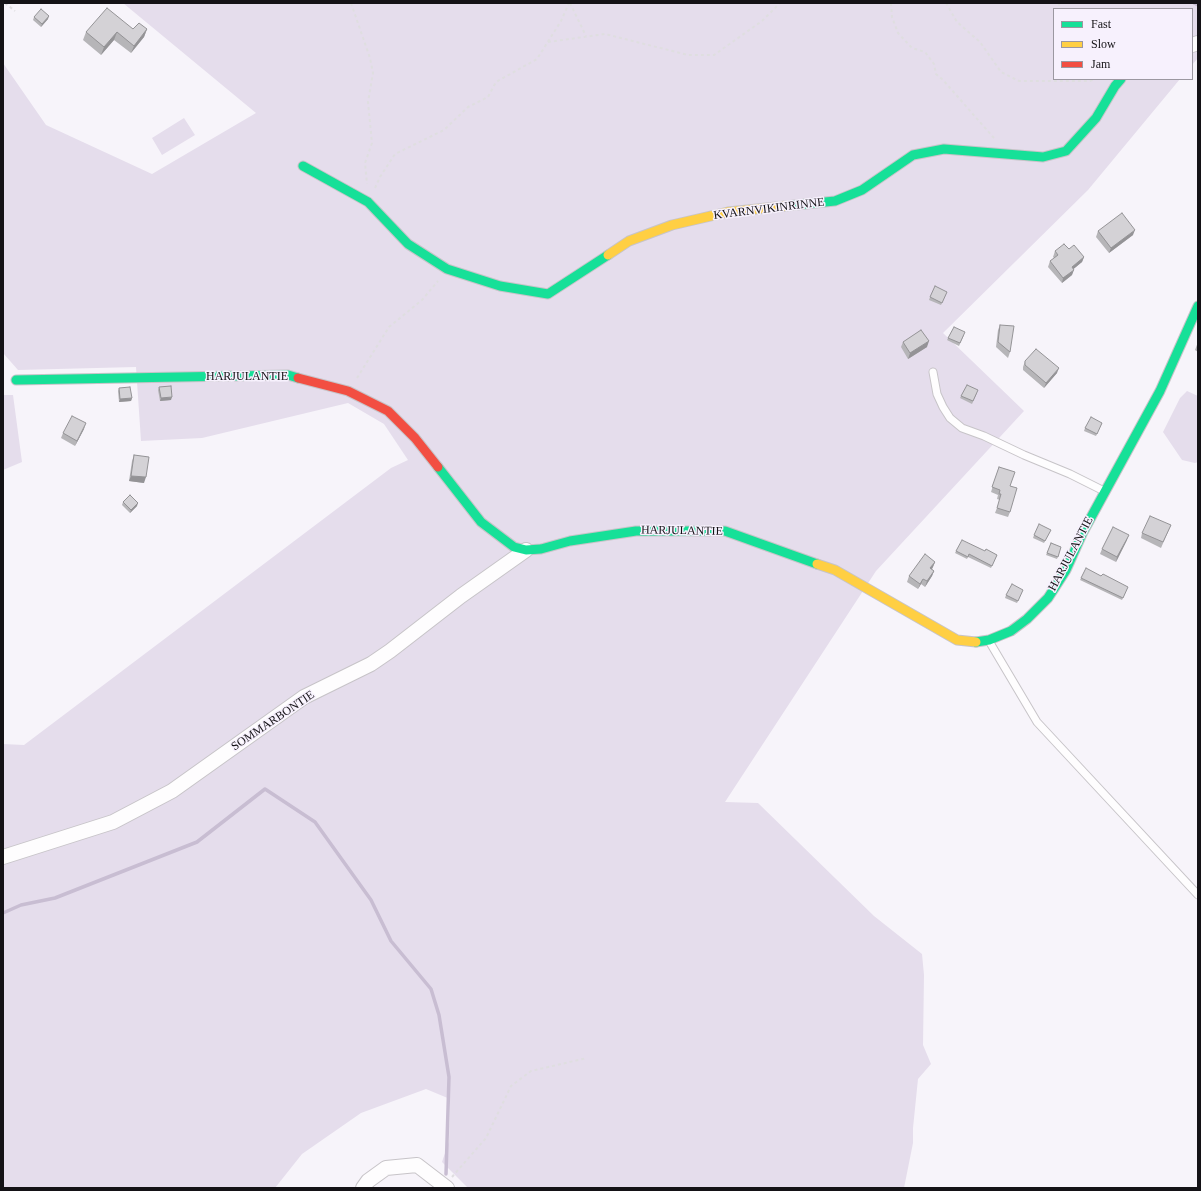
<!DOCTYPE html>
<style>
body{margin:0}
#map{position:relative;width:1201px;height:1191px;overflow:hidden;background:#f7f4fa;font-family:Georgia,serif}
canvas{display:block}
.frame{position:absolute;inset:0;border:4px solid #141216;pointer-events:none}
.legend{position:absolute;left:1053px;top:8px;width:140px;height:72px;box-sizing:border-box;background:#f7f1fd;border:1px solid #9c98a1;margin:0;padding:5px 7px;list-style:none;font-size:12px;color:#141216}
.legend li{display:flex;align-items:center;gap:8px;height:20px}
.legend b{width:20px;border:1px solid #9c98a1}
</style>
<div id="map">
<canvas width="1201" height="1191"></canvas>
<div class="frame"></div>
<ul class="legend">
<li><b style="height:5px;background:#16e098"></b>Fast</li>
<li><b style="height:5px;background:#ffcf43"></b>Slow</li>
<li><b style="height:5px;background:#f24e42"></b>Jam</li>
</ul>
</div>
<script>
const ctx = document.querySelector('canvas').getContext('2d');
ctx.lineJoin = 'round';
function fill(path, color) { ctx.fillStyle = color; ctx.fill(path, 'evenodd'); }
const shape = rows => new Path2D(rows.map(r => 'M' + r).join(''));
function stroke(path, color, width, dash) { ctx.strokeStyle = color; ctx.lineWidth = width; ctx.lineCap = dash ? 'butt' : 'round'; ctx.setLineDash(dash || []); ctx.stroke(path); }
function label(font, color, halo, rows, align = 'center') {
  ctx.font = font + ' Georgia,serif'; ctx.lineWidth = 3; ctx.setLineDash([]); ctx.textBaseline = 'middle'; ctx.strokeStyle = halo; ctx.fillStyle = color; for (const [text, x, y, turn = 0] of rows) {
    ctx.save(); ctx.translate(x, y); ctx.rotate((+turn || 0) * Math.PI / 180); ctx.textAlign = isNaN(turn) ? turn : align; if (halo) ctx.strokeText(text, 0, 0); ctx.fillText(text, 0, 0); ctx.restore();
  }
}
fill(shape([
 [123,3,1198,3,1198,58,1192,65,1192,9,1054,9,1054,79,1180,79,1088,190,943,333,1024,411,876,571,725,802,758,803,874,916,922,954,924,975,923,1045,931,1064,918,1079,913,1128,913,1143,904,1188,468,1188,442,1162,449,1141,450,1099,426,1089,361,1113,302,1154,275,1188,3,1188,3,744,24,745,391,468,408,460,384,424,348,403,202,438,141,441,136,367,18,370,3,353,3,63,46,125,152,174,256,113],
 [184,118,195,135,162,155,152,138],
 [1187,391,1198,396,1198,462,1195,463,1182,460,1163,432,1180,398],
 [3,395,13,395,22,462,3,470]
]), '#e5ddec');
stroke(shape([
 [1194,3,1198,5],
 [3,913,21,905,55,898,197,842,265,789,315,822,371,900,391,941,431,989,439,1015,449,1077,446,1174]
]), '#c8bdd2', 3.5);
const lane = shape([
 [933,372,937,394,943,407,950,418,962,428,984,436,1024,455,1070,474,1104,491],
 [989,641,1037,722,1198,895]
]);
const street = shape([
 [1192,45,1198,43],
 [3,857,113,822,172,791,304,697,371,664,390,651,461,596,526,550],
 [363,1188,368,1181,386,1168,417,1165,447,1188]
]);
const fast = shape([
 [303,166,368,202,408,244,447,269,500,286,548,294,608,255],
 [786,206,835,201,862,190,913,155,944,149,1043,157,1066,151,1096,118,1115,86,1121,79],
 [16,380,288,375,298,378],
 [438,467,481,522,514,547,526,550,541,549,570,541,636,531,725,531,817,564],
 [976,642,989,640,1011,631,1027,619,1048,598,1066,570,1083,532,1160,391,1198,306]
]);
const slow = shape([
 [608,255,629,241,672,225,728,212,786,206],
 [817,564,835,570,957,640,976,642]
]);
const jam = shape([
 [298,378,348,391,388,411,415,438,438,467]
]);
stroke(lane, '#c7c4c8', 9);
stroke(street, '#c7c4c8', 16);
stroke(fast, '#c7c4c8', 11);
stroke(slow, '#c7c4c8', 11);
stroke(jam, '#c7c4c8', 11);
stroke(shape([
 [5,3,15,11],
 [351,3,370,58,373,73,368,102,372,143,365,163,367,184],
 [570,3,586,36],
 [891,3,892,17,898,33,912,48,925,52,934,64,936,74,943,80,994,138],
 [946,3,957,22,980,42,1001,72,1019,81,1090,81,1094,79],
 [1058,3,1062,9],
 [548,42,605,34,688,55,714,55,762,21,780,3],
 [375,188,380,177,395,154,444,130,468,107,488,97,496,82,537,59,561,21,569,3],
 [357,378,389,327,422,300,438,281],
 [452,1177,486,1138,511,1086,531,1071,587,1058]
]), '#dfdee0', 2, [3, 3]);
stroke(lane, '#fefdfe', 7);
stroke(street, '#fefdfe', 14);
stroke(fast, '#16e098', 9);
stroke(slow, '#ffcf43', 9);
stroke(jam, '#f24e42', 9);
fill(shape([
 [34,17,48,19,41,27,33,20],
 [133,29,147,29,144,37,131,53,114,40,101,55,83,40,86,32],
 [1098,231,1133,235,1109,253,1096,237],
 [1069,249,1084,257,1082,262,1073,269,1072,275,1062,283,1048,267,1050,261,1054,258,1053,257,1055,251],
 [946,294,941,305,929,300,930,297],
 [1000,325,1010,352,1008,358,996,347,998,330],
 [964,335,959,346,947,340,948,338],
 [903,342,927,347,908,359,901,347],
 [1198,342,1198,352,1195,350],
 [1025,361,1057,373,1044,388,1023,370,1023,367],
 [159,387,171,400,160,401,158,390],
 [119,388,132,398,131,401,119,402,118,391],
 [977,393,972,404,960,398,961,396],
 [1102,423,1096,436,1084,431,1085,428],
 [84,429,75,446,61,438,63,433],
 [134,455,144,483,129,481,132,461],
 [999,467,1010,512,1008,517,995,513,1000,500,997,499,998,495,991,492],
 [123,502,137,506,130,513,122,505],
 [1171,525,1161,548,1141,538,1142,533],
 [1050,532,1044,543,1033,538,1034,535],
 [1127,540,1116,562,1100,554,1102,549],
 [1051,543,1061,547,1057,559,1046,555],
 [956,551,985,551,997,555,991,568,968,557,967,559,955,553],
 [935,562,932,569,934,571,932,576,925,587,921,584,918,589,907,582,909,576],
 [1101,576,1127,589,1122,600,1080,580,1081,578],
 [1022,592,1017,603,1005,598,1006,595]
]), '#b6b5b8');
fill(shape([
 [49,16,48,19,41,27,42,24],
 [147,29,144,37,131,53,134,46],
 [117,32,114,40,101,55,104,47],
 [1135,230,1133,235,1109,253,1111,248],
 [1084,257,1082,262,1070,272,1072,267],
 [1074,270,1072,275,1062,283,1063,278],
 [929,341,927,347,908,359,910,353],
 [1059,368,1057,373,1044,388,1046,383],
 [172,397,171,400,160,401,161,398],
 [132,398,131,401,119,402,120,399],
 [86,423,84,429,75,446,77,441],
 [131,476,146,477,144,483,129,481],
 [138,503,137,506,130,513,131,510],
 [1129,535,1127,540,1116,562,1117,557],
 [935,562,933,567,929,574,930,568],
 [934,571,932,576,925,587,927,581],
 [923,579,921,584,918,589,920,584]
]), '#949396');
const building = shape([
 [107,8,133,29,139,23,147,29,134,46,117,32,104,47,86,32,107,8],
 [41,9,49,16,42,24,34,17,41,9],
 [1122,213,1135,230,1111,248,1098,231,1122,213],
 [1064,244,1069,249,1074,245,1084,257,1072,267,1074,270,1063,278,1050,261,1058,255,1055,251,1064,244],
 [935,286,947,292,942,303,930,297,935,286],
 [1000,325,1014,326,1010,352,998,342,1000,325],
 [954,327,965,332,960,343,948,338,954,327],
 [921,330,929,341,910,353,903,342,921,330],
 [1036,349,1059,368,1046,383,1025,365,1025,361,1036,349],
 [967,385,978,390,973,401,961,396,967,385],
 [171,386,172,397,161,398,159,387,171,386],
 [130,387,132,398,120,399,119,388,130,387],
 [72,416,86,423,77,441,63,433,72,416],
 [1091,417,1102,423,1097,434,1085,428,1091,417],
 [134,455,149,457,146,477,131,476,134,455],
 [999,467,1015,472,1010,486,1017,488,1010,512,997,508,1001,494,999,494,1000,490,992,487,999,467],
 [130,495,138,503,131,510,123,502,130,495],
 [1150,516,1171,525,1163,542,1142,533,1150,516],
 [1039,524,1051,530,1045,541,1034,535,1039,524],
 [1113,527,1129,535,1117,557,1102,549,1113,527],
 [962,540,985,551,986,549,997,555,992,566,969,554,968,557,956,551,962,540],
 [1051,543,1061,547,1058,557,1047,553,1051,543],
 [925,554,935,562,930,568,934,571,927,581,923,579,920,584,909,576,925,554],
 [1086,568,1101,576,1103,574,1128,587,1123,598,1081,578,1086,568],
 [1012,584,1023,590,1018,601,1006,595,1012,584]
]);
fill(building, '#d4d2d6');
stroke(building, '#949396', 1);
label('12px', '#141216', '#f7f1fd', [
 ["KVARNVIKINRINNE",769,209,-7],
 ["HARJULANTIE",247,377],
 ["HARJULANTIE",682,531,1],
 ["HARJULANTIE",1071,554,-62],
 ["SOMMARBONTIE",273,721,-34]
]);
</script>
